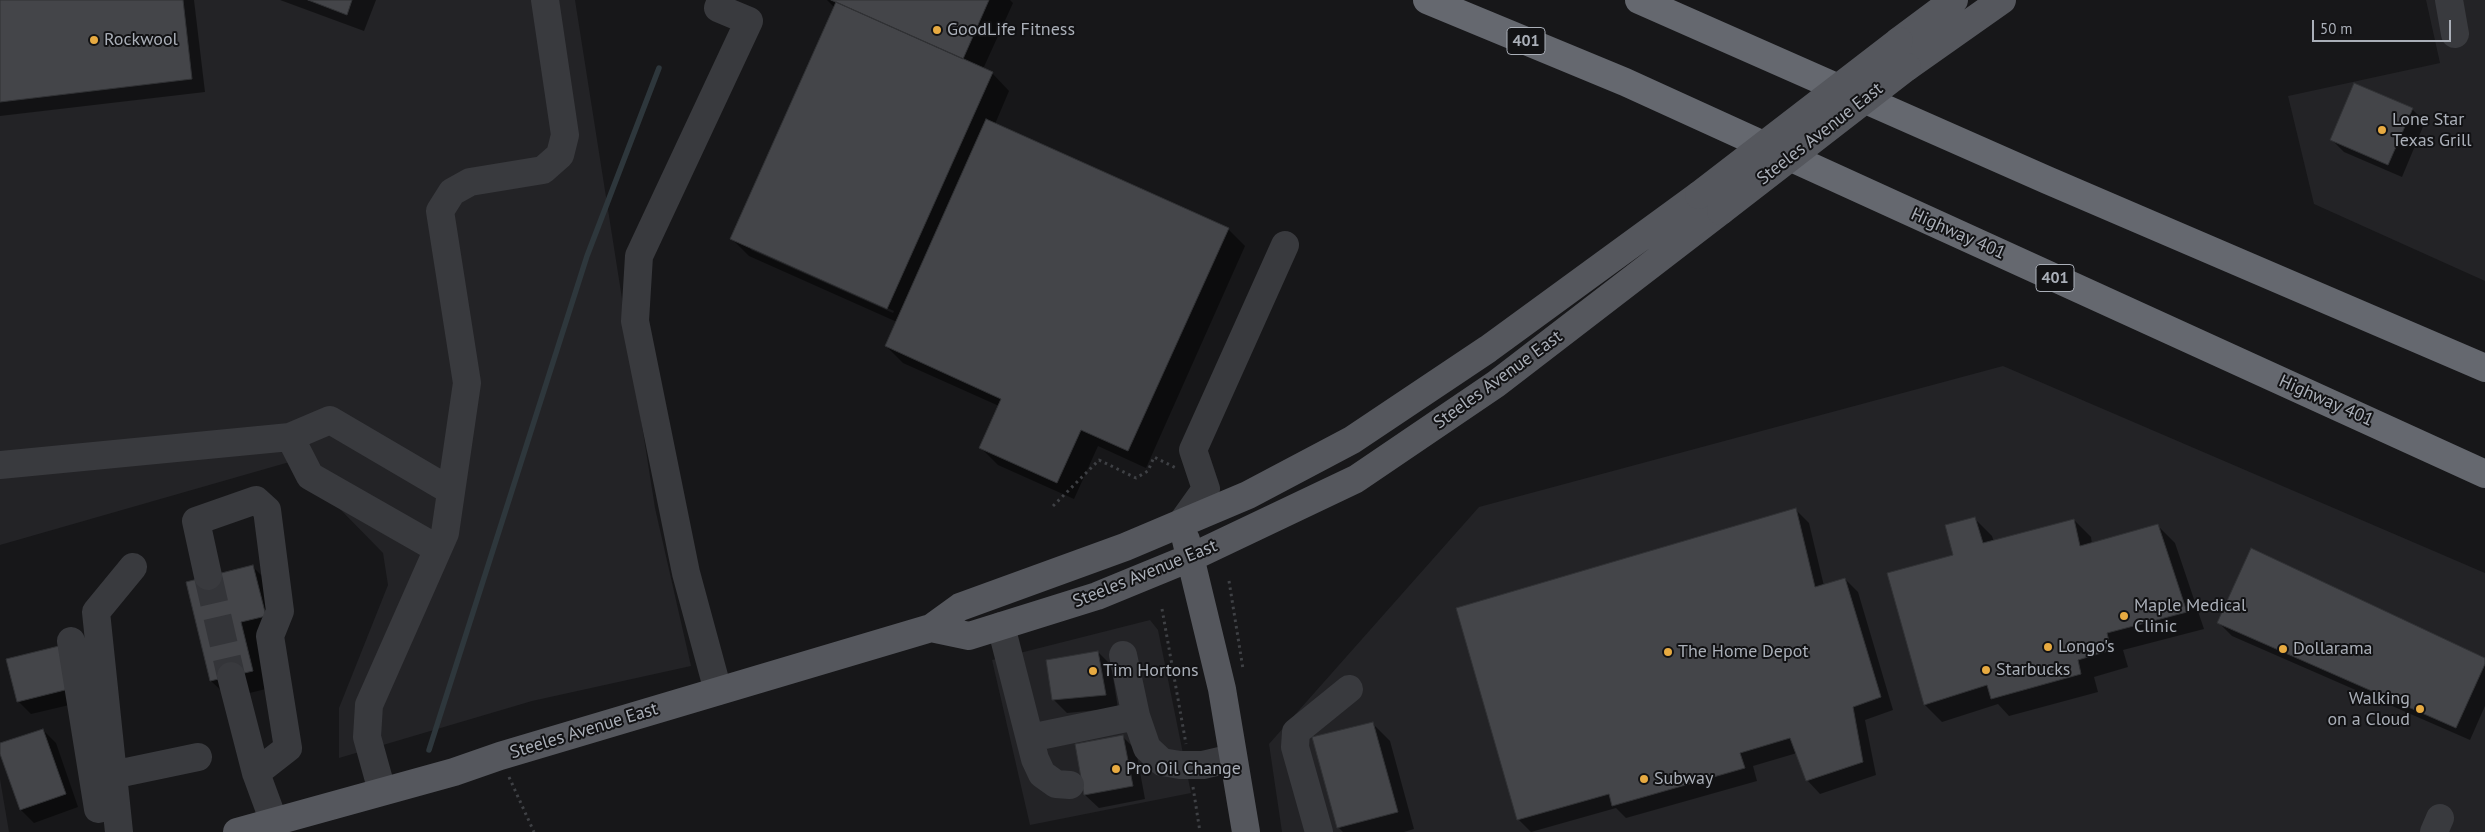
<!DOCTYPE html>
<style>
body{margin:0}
#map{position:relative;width:2485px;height:832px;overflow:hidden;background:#171719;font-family:"PT Sans",sans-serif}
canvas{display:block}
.scale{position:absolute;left:2312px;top:20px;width:139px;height:22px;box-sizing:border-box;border:2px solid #aaafb8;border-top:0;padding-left:6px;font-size:15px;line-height:18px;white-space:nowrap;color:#aaafb8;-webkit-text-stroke:4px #121214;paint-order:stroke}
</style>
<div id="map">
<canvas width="2485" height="832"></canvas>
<div class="scale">50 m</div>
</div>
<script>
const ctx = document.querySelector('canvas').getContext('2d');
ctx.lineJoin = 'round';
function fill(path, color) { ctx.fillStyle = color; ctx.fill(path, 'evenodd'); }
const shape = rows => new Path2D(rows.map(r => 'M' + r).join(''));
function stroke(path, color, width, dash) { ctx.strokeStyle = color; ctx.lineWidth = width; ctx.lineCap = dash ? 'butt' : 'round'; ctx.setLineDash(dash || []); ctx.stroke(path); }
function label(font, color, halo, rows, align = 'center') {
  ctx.font = font + ' "PT Sans",sans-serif'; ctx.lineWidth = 4; ctx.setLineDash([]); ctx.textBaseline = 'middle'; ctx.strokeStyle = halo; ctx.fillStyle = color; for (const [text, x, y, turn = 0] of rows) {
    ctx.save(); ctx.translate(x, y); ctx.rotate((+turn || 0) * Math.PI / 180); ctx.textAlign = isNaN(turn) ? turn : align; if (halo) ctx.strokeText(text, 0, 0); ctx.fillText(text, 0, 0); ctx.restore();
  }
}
fill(shape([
 [0,0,575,0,655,508,691,666,532,701,339,758,339,708,388,585,383,553,293,461,0,545],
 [2426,0,2485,0,2485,281,2314,204,2288,96,2440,63],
 [2003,366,2485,573,2485,832,1282,832,1269,744,1479,507],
 [1150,620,1158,630,1191,793,1030,825,992,660],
 [0,779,9,832,0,832]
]), '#232326');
fill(shape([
 [0,0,194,0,205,92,0,116],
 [280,0,376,0,364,31],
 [827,0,1010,0,1013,3,983,69,992,73,1009,91,995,124,1228,229,1245,246,1146,468,1098,446,1074,499,998,465,981,448,999,406,903,363,886,346,897,322,749,256,732,239,835,8],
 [751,247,894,311,893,313,751,250],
 [2412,109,2425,122,2402,177,2344,152,2331,139],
 [1795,509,1809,523,1824,586,1845,579,1858,592,1893,710,1865,720,1876,775,1820,794,1807,780,1797,753,1753,766,1757,781,1626,818,1616,808,1531,832,1518,819],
 [1974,518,1992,536,1994,542,2074,520,2091,537,2092,544,2158,526,2175,543,2204,629,2123,650,2128,667,2094,677,2098,692,2009,716,1998,704,1942,722,1925,705,1954,556],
 [253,567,270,584,270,688,229,698,211,681,187,583],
 [2219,623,2485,660,2485,706,2470,740,2232,636],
 [1098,652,1111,665,1118,708,1067,713,1054,700],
 [72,661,82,702,31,714,18,701],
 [1373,724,1390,741,1414,829,1404,832,1343,832,1338,827],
 [43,730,56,743,78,807,34,823,21,810,0,745],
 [1123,737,1136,750,1145,799,1099,808,1085,795,1076,745]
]), '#0007');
stroke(shape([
 [429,750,587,256,659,68]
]), '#2e373c', 5.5);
const building = shape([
 [0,0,183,0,192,79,0,102,0,0],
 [308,0,352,0,347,15,308,0],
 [831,0,989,0,963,59,831,0],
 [836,2,993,72,887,309,730,239,836,2],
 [2354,83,2413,108,2388,165,2330,140,2354,83],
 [986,119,1229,228,1128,451,1081,430,1057,483,979,448,1001,399,885,346,986,119],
 [1796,508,1815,587,1845,578,1881,697,1853,707,1863,762,1806,781,1790,738,1740,753,1745,768,1612,806,1609,794,1517,820,1456,608,1796,508],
 [1975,517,1983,543,2074,519,2080,546,2158,524,2187,612,2107,633,2111,650,2078,660,2081,674,1991,699,1987,685,1924,705,1887,573,1953,555,1945,525,1975,517],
 [2251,548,2485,658,2485,664,2456,728,2217,623,2251,548],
 [253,565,266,616,241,622,253,671,210,681,186,582,253,565],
 [59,646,69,689,17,702,6,659,59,646],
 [1098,651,1106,695,1052,700,1046,660,1098,651],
 [1373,722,1398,812,1337,828,1312,737,1373,722],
 [43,729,66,794,20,810,0,754,0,743,43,729],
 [1123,735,1133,786,1084,795,1075,744,1123,735]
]);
fill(building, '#444549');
stroke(building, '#313235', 1);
stroke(shape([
 [208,576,231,676]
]), '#343539', 28, [28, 14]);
stroke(shape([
 [1053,506,1099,460,1136,478,1148,471,1154,457,1176,468],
 [1229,581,1243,669],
 [1162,609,1186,744],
 [509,777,534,832],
 [1193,787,1200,832]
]), '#3f4145', 3, [2.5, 4]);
stroke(shape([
 [2449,0,2455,34],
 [290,437,310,476,438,549],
 [0,465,290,437,330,420,451,491],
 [1181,524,1206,489,1193,450,1285,245],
 [208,576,196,521,256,500,267,510,280,611,270,636,288,748,256,773],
 [1001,626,1035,759,1042,774,1056,784,1070,785],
 [71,641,98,809],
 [1123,655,1136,716,1147,748,1162,762,1180,765,1203,765,1233,758],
 [231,676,256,773,274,822],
 [718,691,686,573,635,321,639,256,749,21,718,8,721,0],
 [1030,738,1136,716],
 [112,775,198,757],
 [382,791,367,737,369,705,445,533,467,383,440,211,452,192,470,182,543,170,560,155,565,135,545,0],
 [119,832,96,612,133,567],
 [1319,832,1295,747,1296,732,1349,689],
 [2434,832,2440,818]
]), '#393a3e', 28);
stroke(shape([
 [1899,41,1954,0],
 [1907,67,2002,0],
 [1186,540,1222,689,1246,832],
 [931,628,969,636,1097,596,1192,557,1356,479,1496,384,1721,211],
 [237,832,454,772,500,756,931,628,960,607,1125,547,1248,495,1352,440,1488,349,1699,195]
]), '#55575d', 28);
stroke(shape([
 [1427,0,1625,82,2485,474],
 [1639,0,2047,180,2485,368]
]), '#65686f', 28);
stroke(shape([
 [1699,195,1899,41],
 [1721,211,1907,67]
]), '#55575d', 28);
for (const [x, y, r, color] of [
 [937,30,5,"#e7aa41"],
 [94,40,5,"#e7aa41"],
 [2382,130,5,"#e7aa41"],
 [2124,616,5,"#e7aa41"],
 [2048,647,5,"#e7aa41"],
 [2283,649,5,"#e7aa41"],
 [1668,652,5,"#e7aa41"],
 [1986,670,5,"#e7aa41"],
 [1093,671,5,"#e7aa41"],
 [2420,709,5,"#e7aa41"],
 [1116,769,5,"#e7aa41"],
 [1644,779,5,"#e7aa41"]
]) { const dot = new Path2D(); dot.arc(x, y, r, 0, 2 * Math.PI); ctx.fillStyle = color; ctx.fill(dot); stroke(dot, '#121214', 2); }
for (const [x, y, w] of [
 [1526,41,38],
 [2055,278,38]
]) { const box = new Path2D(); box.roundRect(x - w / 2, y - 13.5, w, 27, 4); ctx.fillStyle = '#121214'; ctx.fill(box); stroke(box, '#aaafb8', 1); }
label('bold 16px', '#aaafb8', null, [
 ["401",1526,41],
 ["401",2055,278]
]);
label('18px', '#aaafb8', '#121214', [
 ["GoodLife Fitness",947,30],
 ["Rockwool",104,40],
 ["Lone Star",2392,120],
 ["Texas Grill",2392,141],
 ["Maple Medical",2134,606],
 ["Clinic",2134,627],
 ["Longo's",2058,647],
 ["Dollarama",2293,649],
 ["The Home Depot",1678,652],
 ["Starbucks",1996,670],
 ["Tim Hortons",1103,671],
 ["Walking",2410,699,"right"],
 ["on a Cloud",2410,720,"right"],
 ["Pro Oil Change",1126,769],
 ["Subway",1654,779]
], 'left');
label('18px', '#aaafb8', '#121214', [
 ["Steeles Avenue East",1820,134,-38],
 ["Highway 401",1958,234,24],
 ["Steeles Avenue East",1498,380,-36],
 ["Highway 401",2326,401,24],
 ["Steeles Avenue East",1145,574,-22],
 ["Steeles Avenue East",584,731,-17]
]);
</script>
